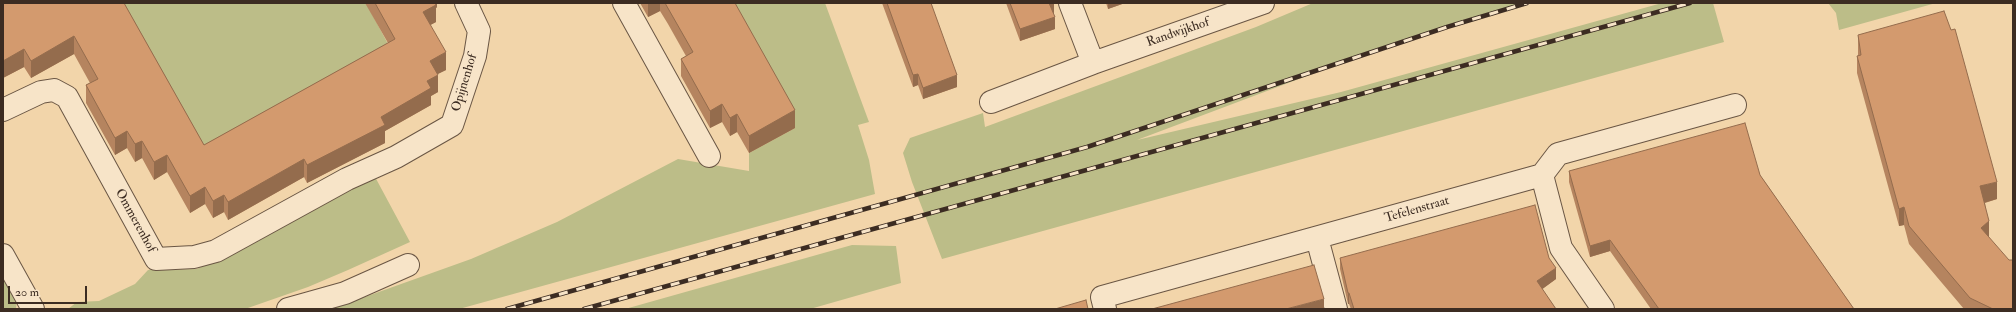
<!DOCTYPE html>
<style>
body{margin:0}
#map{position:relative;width:2016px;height:312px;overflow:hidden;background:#f2d5aa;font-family:"IM FELL Double Pica",serif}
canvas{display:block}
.frame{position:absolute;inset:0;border:4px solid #3c2c22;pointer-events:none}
.scale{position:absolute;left:8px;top:286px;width:79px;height:18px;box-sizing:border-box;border:2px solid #3c2c22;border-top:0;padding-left:5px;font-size:12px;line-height:14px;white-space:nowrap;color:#3c2c22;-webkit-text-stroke:3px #f7e4c8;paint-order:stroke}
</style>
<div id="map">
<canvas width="2016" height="312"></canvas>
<div class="frame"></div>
<div class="scale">20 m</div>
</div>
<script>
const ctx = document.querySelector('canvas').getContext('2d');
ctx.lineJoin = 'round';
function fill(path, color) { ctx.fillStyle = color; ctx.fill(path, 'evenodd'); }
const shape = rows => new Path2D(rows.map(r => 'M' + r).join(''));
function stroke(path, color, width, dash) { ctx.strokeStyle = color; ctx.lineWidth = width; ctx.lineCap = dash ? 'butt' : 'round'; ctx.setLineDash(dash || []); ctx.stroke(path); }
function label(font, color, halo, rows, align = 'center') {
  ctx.font = font + ' "IM FELL Double Pica",serif'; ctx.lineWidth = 3.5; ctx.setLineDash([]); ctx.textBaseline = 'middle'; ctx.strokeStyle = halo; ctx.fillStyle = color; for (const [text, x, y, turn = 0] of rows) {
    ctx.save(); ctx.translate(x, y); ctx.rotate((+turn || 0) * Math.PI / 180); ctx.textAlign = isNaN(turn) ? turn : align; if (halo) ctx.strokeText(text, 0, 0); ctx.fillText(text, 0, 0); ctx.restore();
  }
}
fill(shape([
 [106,3,366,3,395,57,204,163],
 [725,3,825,3,869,122,858,125,869,160,875,194,459,309,323,309,348,303,471,259,557,222,678,159,749,171,749,153,795,128],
 [1313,3,1523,3,1381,48,1137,140,1341,92,1662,3,1713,3,1724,42,942,259,912,182,903,153,910,138,983,113,985,127,1256,27],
 [1828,3,1936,3,1839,30,1836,13],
 [374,175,410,242,348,270,308,287,245,309,68,309,77,302,99,301,135,284,148,270,197,269,297,219],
 [852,245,896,246,901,283,810,309,625,309],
 [11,277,17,298,16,309,3,309,3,281]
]), '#bcbd88');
const street = shape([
 [624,3,709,156],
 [1070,3,1093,63],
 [991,102,1093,63,1263,3],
 [3,110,41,92,54,90,67,97,156,259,194,257,216,251,347,179,396,157,452,125,475,56,479,31,466,3],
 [1542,175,1561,248,1603,309],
 [1317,238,1336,309],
 [3,255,33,309],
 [288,309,345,293,408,265],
 [1105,309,1102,297,1542,175,1558,154,1735,105]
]);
stroke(street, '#6a5644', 24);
stroke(street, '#f7e4c8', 22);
const rail = shape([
 [507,309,1087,147,1447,27,1527,3],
 [584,309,1690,3]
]);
stroke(rail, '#3c2c22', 4.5);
stroke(rail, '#f7e4c8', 3, [9]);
fill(shape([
 [3,3,124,3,204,145,388,43,365,3,437,3,437,7,436,8,436,22,430,25,446,70,437,74,438,92,431,96,431,105,385,131,385,143,307,183,304,177,228,220,224,212,213,218,205,204,190,213,167,172,154,180,142,158,135,162,127,148,115,155,86,103,86,85,90,83,74,54,31,78,24,67,3,78],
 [640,3,735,3,795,128,749,153,737,132,730,136,722,122,710,128,681,76,681,59,686,56,668,24,660,11,648,17],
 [882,3,931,3,957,87,923,99,918,85,913,87],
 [1006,3,1054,3,1054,13,1053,14,1055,29,1020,41],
 [1106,3,1125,3,1108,9],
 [1858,35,1997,199,1985,203,1989,237,2013,309,1964,309,1909,244,1904,225,1899,226,1857,73,1857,56,1858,56],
 [1569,171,1760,175,1854,309,1651,309,1610,251,1590,257,1569,182],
 [1340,258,1549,258,1556,279,1542,289,1556,309,1351,309,1349,304,1348,304,1340,269]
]), '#b5845f');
fill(shape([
 [430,3,437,3,437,7,436,8,436,22,423,29,423,12],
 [648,3,660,3,660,11,648,17],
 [1049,3,1054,3,1054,13,1049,15],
 [1108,3,1125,3,1108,9],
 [1055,17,1055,29,1020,41,1020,29],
 [74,36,74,54,31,78,31,61],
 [24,49,24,67,3,78,3,61],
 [446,52,446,70,430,78,430,61],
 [918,74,918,85,913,87,913,75],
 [438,75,438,92,431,96,431,105,385,131,385,143,307,183,307,165,381,117,427,81],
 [957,75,957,87,923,99,923,88],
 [722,104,722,122,710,128,710,111],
 [795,110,795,128,749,153,749,136],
 [737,114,737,132,730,136,730,118],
 [127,131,127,148,115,155,115,138],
 [142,141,142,158,135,162,135,144],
 [167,155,167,172,154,180,154,162],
 [304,159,304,177,228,220,228,202],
 [1997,182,1997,199,1980,204,1980,186],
 [205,187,205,204,190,213,190,196],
 [224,195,224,212,213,218,213,201],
 [1904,207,1904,225,1899,226,1899,209],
 [1989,221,1989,238,1981,228],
 [1610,240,1610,251,1590,257,1590,246],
 [1556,268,1556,279,1537,293,1537,281],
 [1348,293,1349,293,1349,304,1348,304],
 [1324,299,1324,309,1286,309]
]), '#946c4d');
const building = shape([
 [3,3,124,3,204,145,395,39,375,3,435,3,436,5,423,12,446,52,430,61,438,75,427,81,431,88,381,117,385,125,307,165,304,159,228,202,224,195,213,201,205,187,190,196,167,155,154,162,142,141,135,144,127,131,115,138,86,85,98,79,74,36,31,61,24,49,3,61,3,3],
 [665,3,735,3,795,110,749,136,737,114,730,118,722,104,710,111,681,59,693,52,665,3],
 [887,3,931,3,957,75,923,88,918,74,913,75,887,3],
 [1010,3,1050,3,1049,3,1055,17,1020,29,1010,3],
 [1944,11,1951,30,1955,29,1997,182,1980,186,1989,221,1981,228,2009,260,2013,260,2013,309,1993,309,1970,298,1909,226,1904,207,1899,209,1857,56,1861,55,1858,35,1944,11],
 [1745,123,1760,175,1854,309,1659,309,1610,240,1590,246,1569,171,1745,123],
 [1535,205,1549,258,1556,268,1537,281,1556,309,1354,309,1349,293,1348,293,1340,258,1535,205],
 [1314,265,1324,299,1286,309,1152,309,1314,265],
 [1086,300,1088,309,1055,309,1086,300]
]);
fill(building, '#d39a6e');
stroke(building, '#946c4d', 1);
label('13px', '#3c2c22', '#f7e4c8', [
 ["Randwijkhof",1178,33,-19],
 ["Opijnenhof",465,83,-73],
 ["Tefelenstraat",1417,210,-16],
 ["Ommerenhof",135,221,61]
]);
</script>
